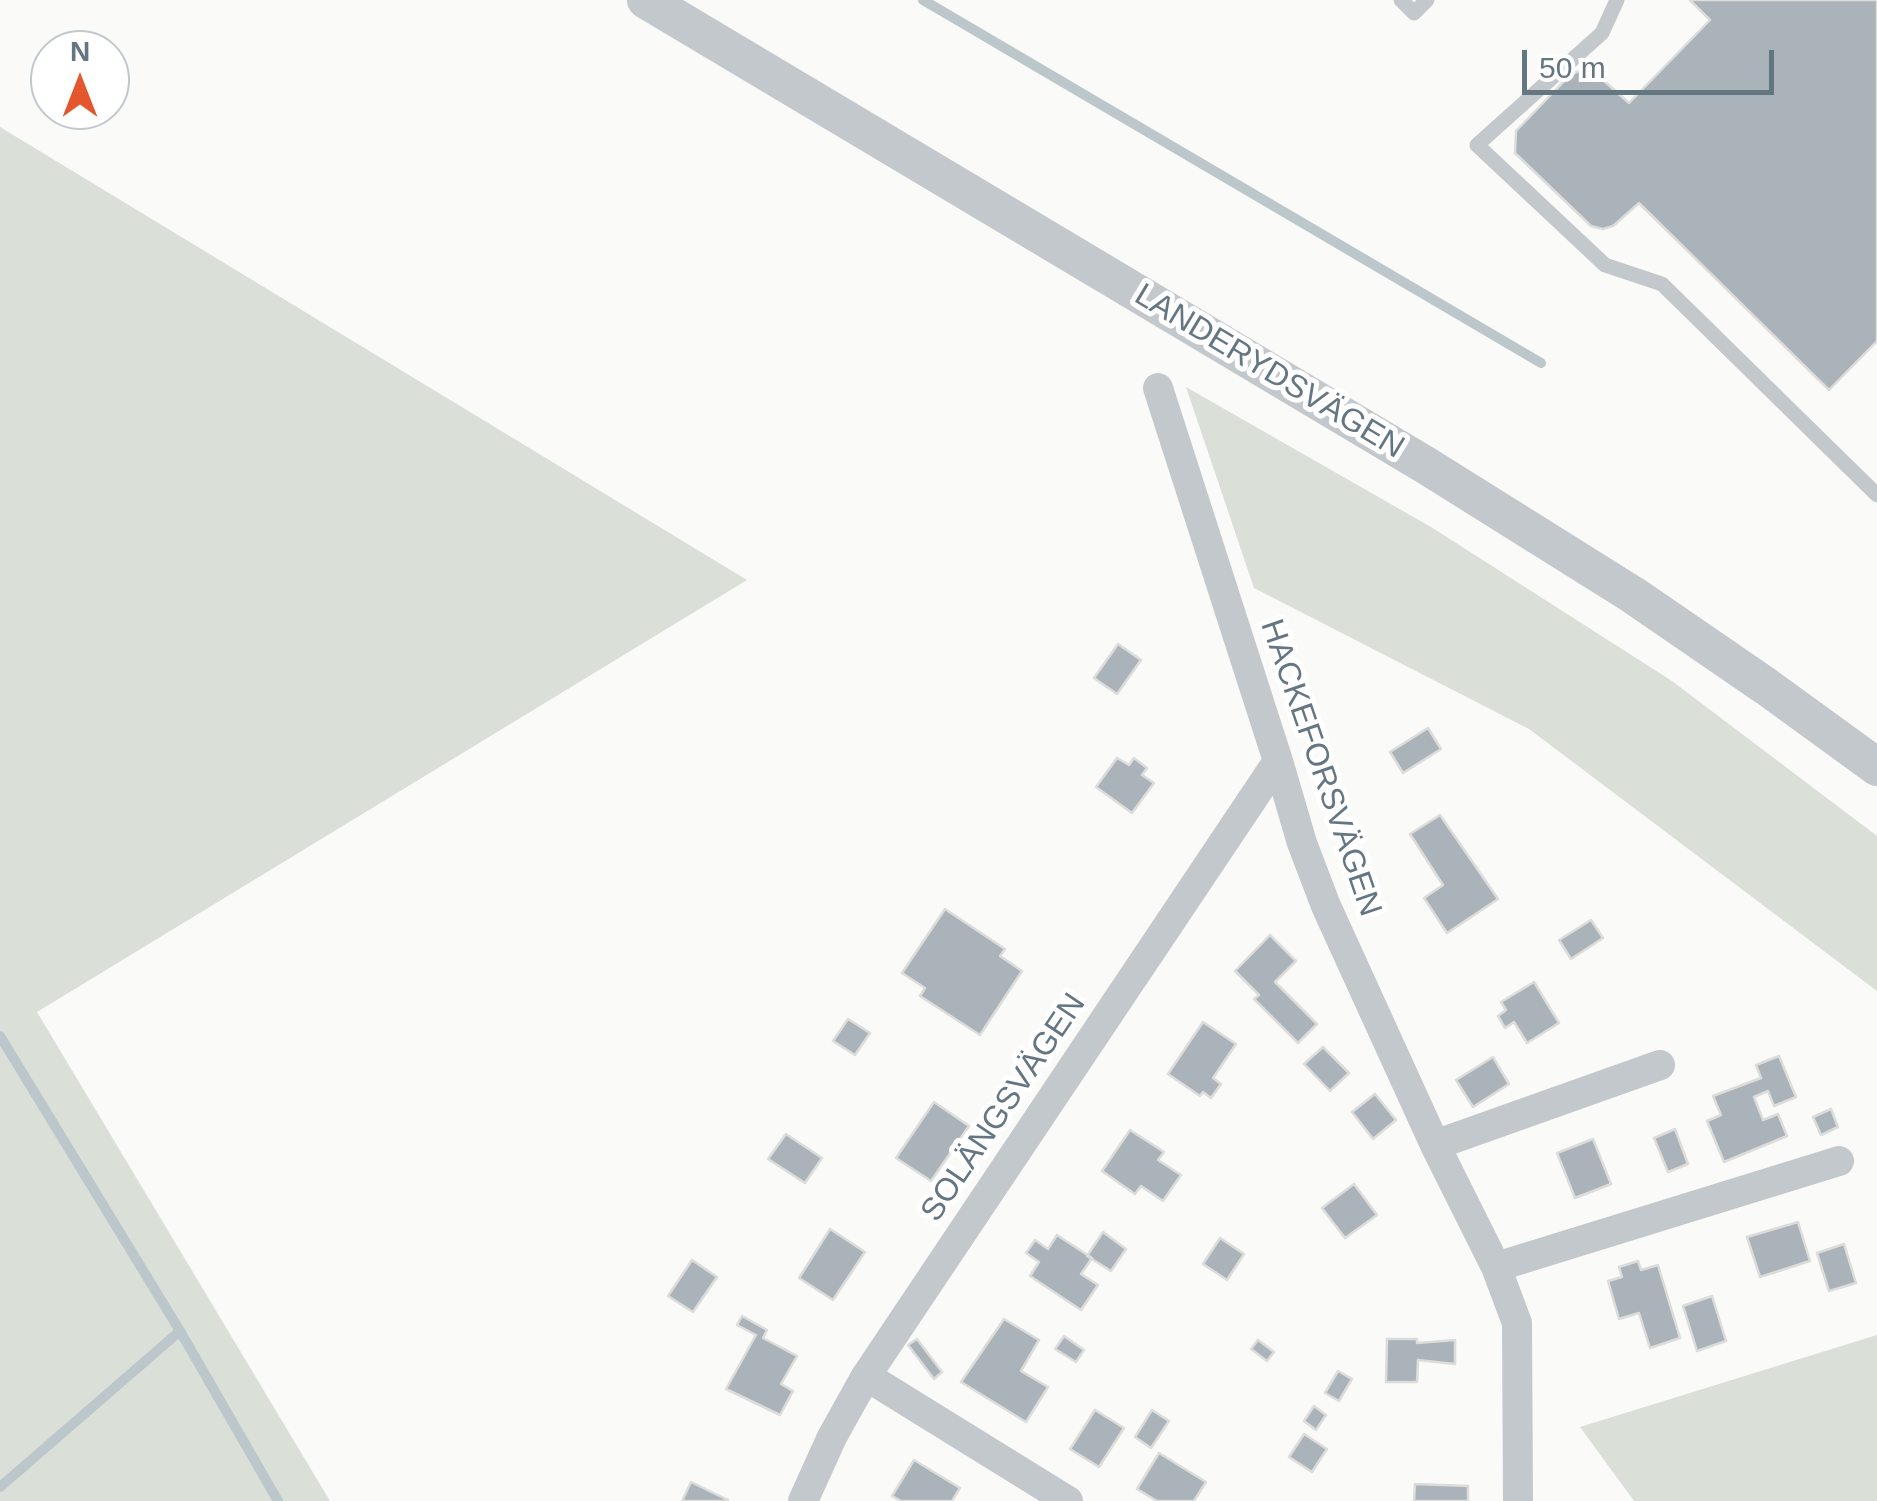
<!DOCTYPE html>
<meta charset="utf-8">
<style>
body{margin:0}
#map{position:relative;width:1877px;height:1501px;overflow:hidden;background:#fafaf8;font-family:Arial,sans-serif}
canvas{display:block}
.north{position:absolute;left:30px;top:30px;width:100px;height:100px;box-sizing:border-box;background:#fff;border:2px solid #c1c8cd;border-radius:50%;rotate:0deg;font-size:28px;font-weight:700;line-height:40px;text-align:center;color:#657683}
.north::after{content:'';display:block;margin:auto;width:35px;height:45px;background:#e4572e;clip-path:polygon(50% 0,100% 100%,50% 72%,0 100%)}
.scale{position:absolute;left:1522px;top:50px;width:252px;height:45px;box-sizing:border-box;border:5px solid #657683;border-top:0;padding-left:12px;font-size:30px;line-height:35px;white-space:nowrap;color:#657683;-webkit-text-stroke:8px #fff;paint-order:stroke}
</style>
<div id="map">
<canvas width="1877" height="1501"></canvas>
<div class="north">N</div>
<div class="scale">50 m</div>
</div>
<script>
const ctx = document.querySelector('canvas').getContext('2d');
ctx.lineJoin = 'round';
function fill(path, color) { ctx.fillStyle = color; ctx.fill(path, 'evenodd'); }
const shape = rows => new Path2D(rows.map(r => 'M' + r).join(''));
function stroke(path, color, width, dash) { ctx.strokeStyle = color; ctx.lineWidth = width; ctx.lineCap = dash ? 'butt' : 'round'; ctx.setLineDash(dash || []); ctx.stroke(path); }
function label(font, color, halo, rows, align = 'center') {
  ctx.font = font + ' Arial,sans-serif'; ctx.lineWidth = 10; ctx.setLineDash([]); ctx.textBaseline = 'middle'; ctx.strokeStyle = halo; ctx.fillStyle = color; for (const [text, x, y, turn = 0] of rows) {
    ctx.save(); ctx.translate(x, y); ctx.rotate((+turn || 0) * Math.PI / 180); ctx.textAlign = isNaN(turn) ? turn : align; if (halo) ctx.strokeText(text, 0, 0); ctx.fillText(text, 0, 0); ctx.restore();
  }
}
fill(shape([
 [0,127,747,580,37,1012,330,1501,0,1501],
 [1186,387,1431,527,1672,681,1877,836,1877,991,1529,729,1254,588],
 [1877,1335,1877,1501,1634,1501,1580,1427]
]), '#dadfd7');
stroke(shape([
 [923,0,1541,363],
 [0,1036,180,1331,278,1501],
 [0,1487,180,1331]
]), '#bbc7cb', 10);
const building = shape([
 [1690,0,1877,0,1877,341,1829,390,1639,203,1613,226,1603,229,1591,226,1515,153,1516,131,1571,74,1583,70,1595,73,1629,103,1710,20,1690,0],
 [1118,644,1141,660,1117,694,1094,678,1118,644],
 [1428,728,1441,749,1403,773,1390,752,1428,728],
 [1117,758,1129,765,1134,758,1147,768,1142,775,1154,783,1132,813,1096,787,1117,758],
 [1440,815,1498,899,1447,933,1424,898,1443,885,1410,834,1440,815],
 [945,909,1005,949,1000,956,1022,971,980,1035,920,996,925,988,902,973,945,909],
 [1591,920,1603,938,1571,959,1559,940,1591,920],
 [1270,935,1296,961,1275,982,1317,1024,1298,1043,1254,999,1259,995,1235,971,1270,935],
 [1534,982,1559,1023,1527,1043,1514,1022,1505,1028,1498,1016,1506,1010,1501,1002,1534,982],
 [848,1019,870,1033,855,1055,833,1041,848,1019],
 [1203,1022,1236,1044,1213,1078,1221,1084,1211,1098,1203,1092,1200,1096,1168,1074,1203,1022],
 [1323,1047,1349,1073,1330,1091,1304,1064,1323,1047],
 [1779,1056,1796,1097,1774,1106,1768,1091,1754,1097,1763,1120,1778,1114,1787,1136,1724,1162,1707,1121,1721,1115,1713,1096,1761,1078,1756,1065,1779,1056],
 [1493,1057,1509,1084,1473,1107,1456,1080,1493,1057],
 [1375,1094,1396,1120,1373,1139,1352,1112,1375,1094],
 [934,1102,969,1126,931,1181,896,1158,934,1102],
 [1831,1109,1838,1127,1821,1135,1813,1117,1831,1109],
 [1675,1129,1688,1164,1668,1172,1654,1138,1675,1129],
 [1130,1130,1164,1152,1158,1160,1181,1175,1163,1201,1141,1186,1135,1194,1102,1171,1130,1130],
 [786,1134,822,1158,805,1183,768,1159,786,1134],
 [1593,1139,1611,1184,1575,1198,1557,1153,1593,1139],
 [1354,1184,1377,1215,1345,1238,1322,1208,1354,1184],
 [1798,1222,1810,1261,1760,1277,1747,1237,1798,1222],
 [830,1229,865,1252,833,1300,799,1278,830,1229],
 [1103,1232,1126,1249,1111,1271,1087,1256,1103,1232],
 [1057,1235,1092,1258,1081,1274,1098,1285,1081,1310,1030,1276,1039,1262,1026,1253,1035,1240,1048,1249,1057,1235],
 [1220,1238,1244,1254,1227,1280,1203,1264,1220,1238],
 [1844,1244,1856,1283,1829,1291,1817,1253,1844,1244],
 [692,1260,717,1277,693,1312,668,1296,692,1260],
 [1638,1261,1641,1270,1658,1265,1680,1338,1650,1348,1639,1313,1619,1319,1608,1281,1622,1277,1619,1267,1638,1261],
 [1712,1296,1726,1341,1697,1351,1683,1306,1712,1296],
 [742,1316,767,1330,763,1338,797,1356,781,1384,793,1391,780,1415,726,1389,756,1335,737,1325,742,1316],
 [1004,1319,1039,1340,1021,1371,1048,1387,1026,1422,961,1382,1004,1319],
 [1064,1336,1084,1350,1076,1362,1055,1349,1064,1336],
 [917,1339,942,1372,934,1379,908,1345,917,1339],
 [1387,1339,1417,1339,1417,1343,1455,1340,1455,1364,1418,1360,1417,1382,1386,1382,1387,1339],
 [1258,1340,1274,1352,1267,1361,1251,1349,1258,1340],
 [1338,1371,1352,1379,1339,1401,1325,1393,1338,1371],
 [1314,1406,1326,1415,1316,1430,1304,1421,1314,1406],
 [1095,1410,1124,1428,1099,1467,1070,1449,1095,1410],
 [1152,1410,1169,1421,1151,1448,1135,1437,1152,1410],
 [1304,1434,1327,1449,1312,1472,1289,1457,1304,1434],
 [1159,1453,1206,1482,1194,1501,1157,1501,1137,1489,1159,1453],
 [914,1460,960,1488,952,1501,901,1501,892,1496,914,1460],
 [691,1482,728,1500,727,1501,682,1501,691,1482],
 [1415,1484,1468,1486,1468,1501,1414,1501,1415,1484]
]);
fill(building, '#aab3b9');
stroke(building, '#dcdcda', 2.5);
stroke(shape([
 [1401,0,1414,13,1427,0],
 [1617,0,1602,33,1477,145,1605,265,1662,284,1877,495]
]), '#c3c8cc', 15);
stroke(shape([
 [1158,388,1278,761,1302,843,1326,906,1435,1145,1496,1267,1517,1323,1518,1501],
 [1435,1145,1660,1065],
 [1496,1267,1839,1161],
 [866,1376,1068,1501],
 [803,1501,832,1437,866,1376,1278,761]
]), '#c3c8cc', 30);
stroke(shape([
 [646,0,1427,466,1633,595,1767,687,1877,767]
]), '#c3c8cc', 38);
label('32px', '#657683', '#fff', [
 ["LANDERYDSVÄGEN",1269,372,31],
 ["HACKEFORSVÄGEN",1320,768,71],
 ["SOLÄNGSVÄGEN",1004,1108,-56]
]);
</script>
